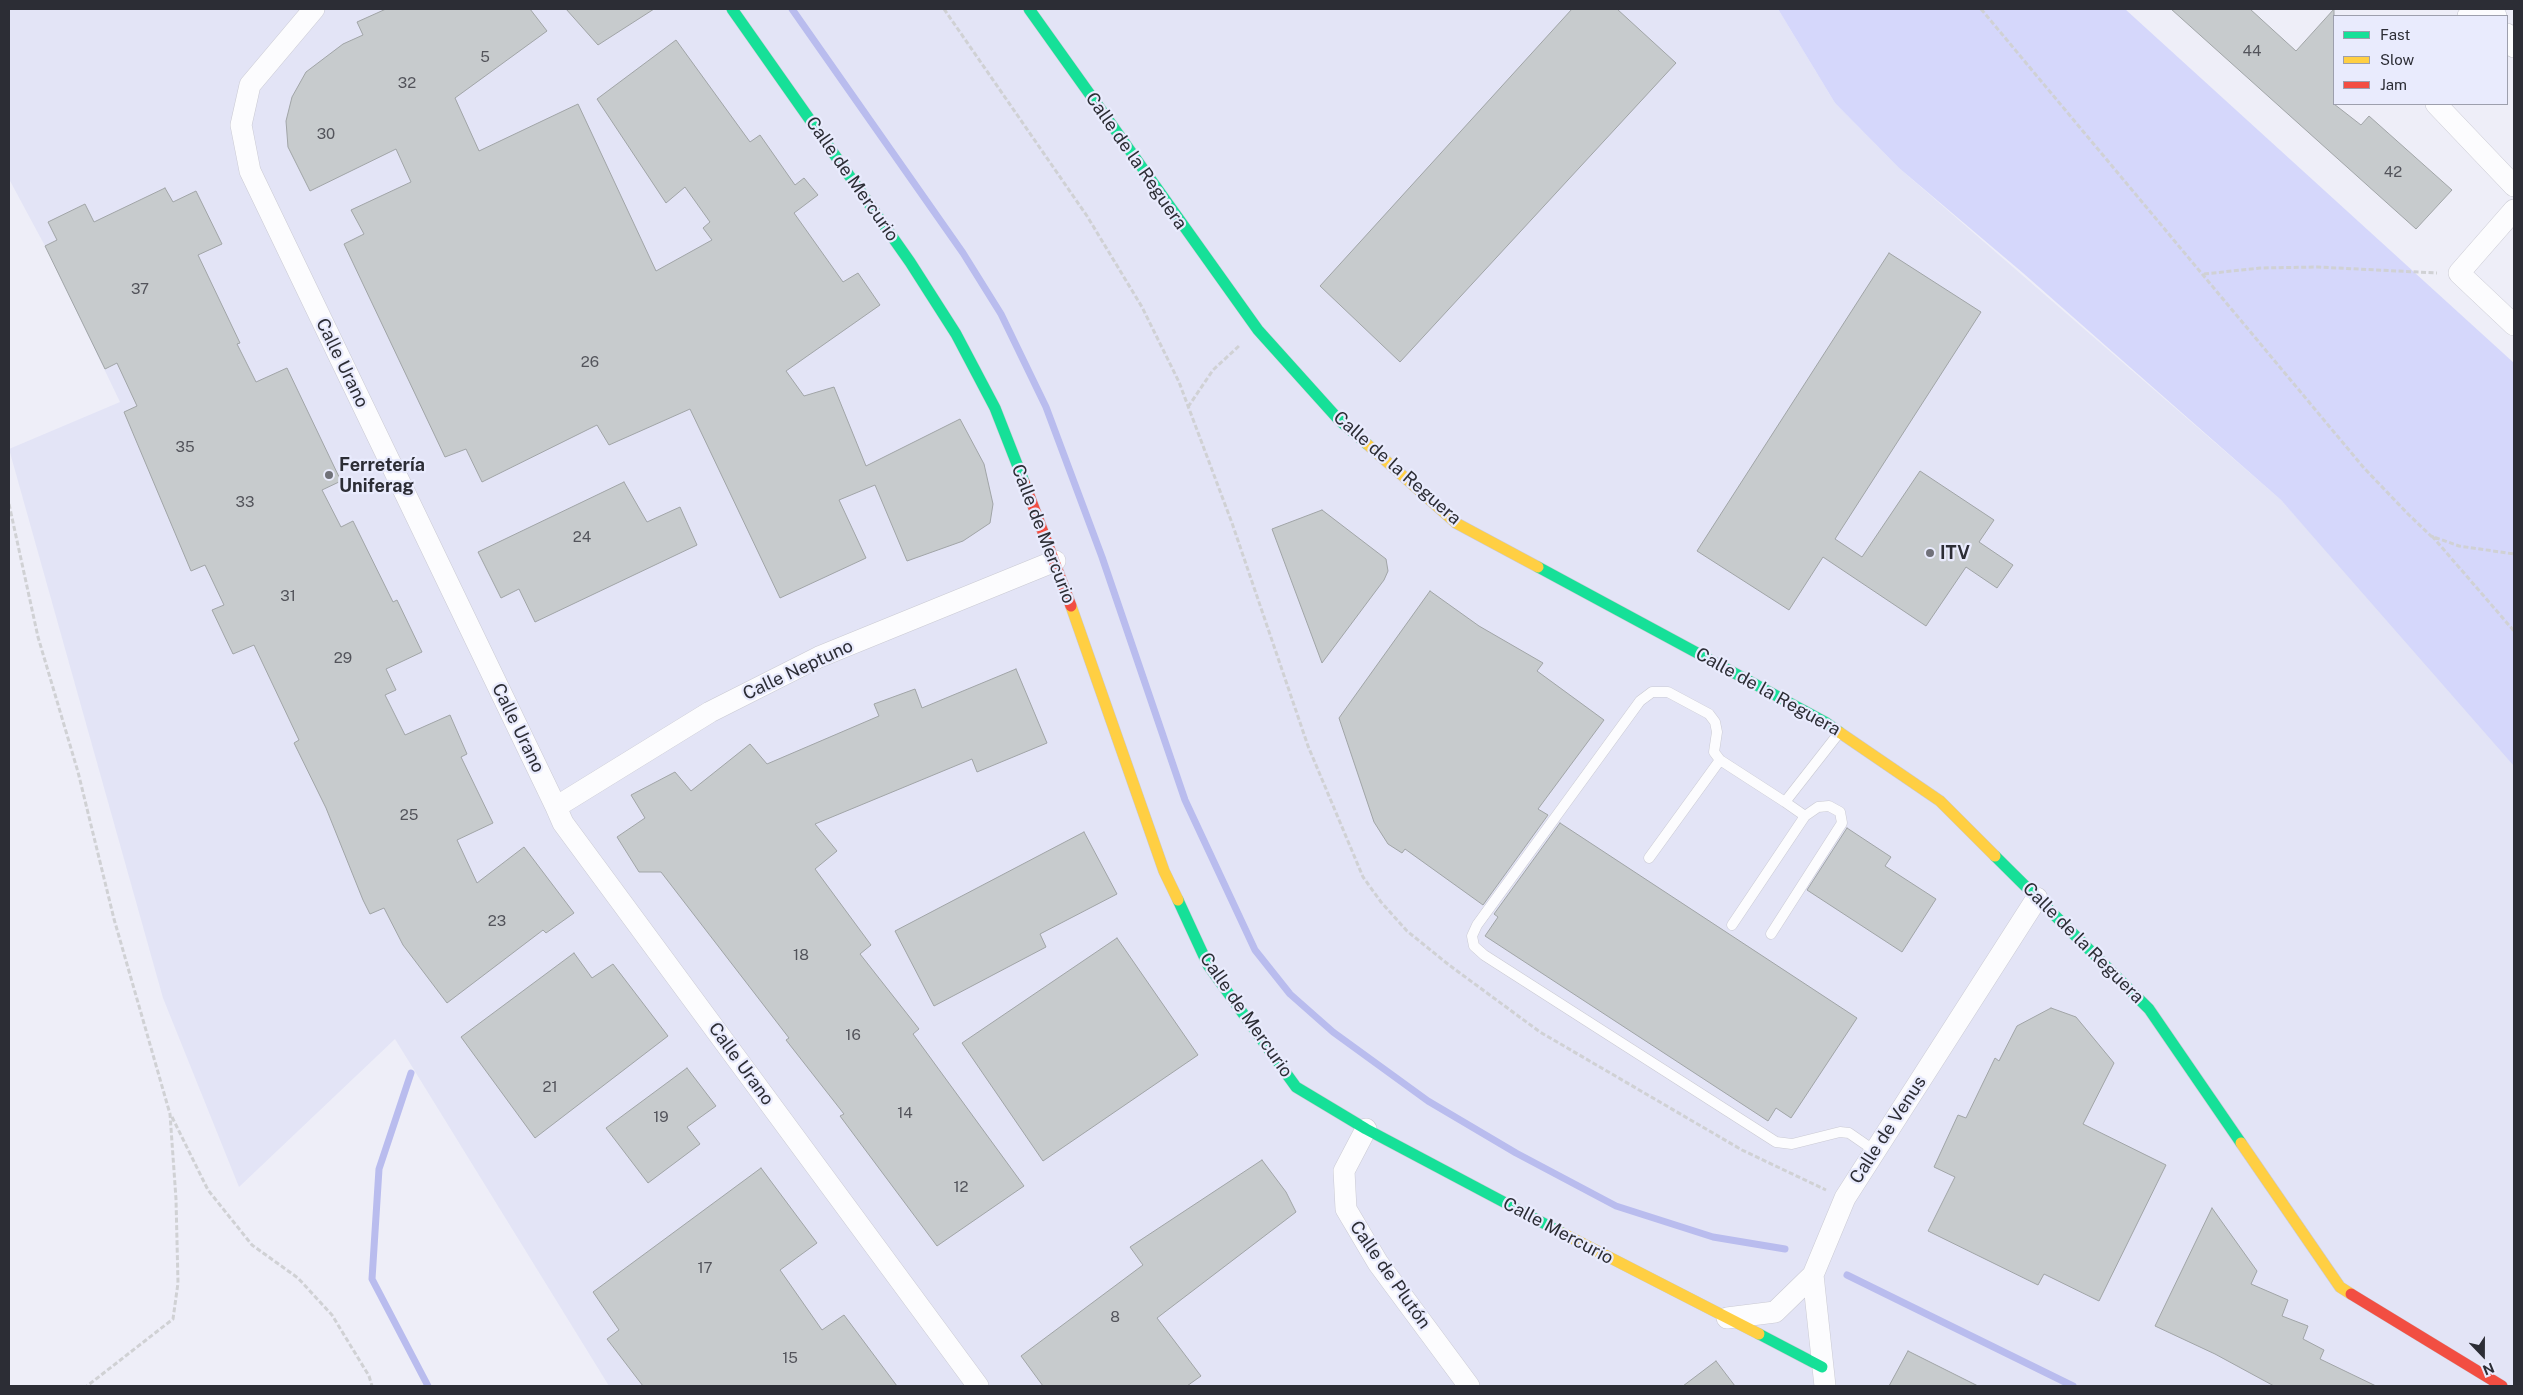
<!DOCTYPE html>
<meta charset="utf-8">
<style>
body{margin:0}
#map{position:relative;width:2523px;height:1395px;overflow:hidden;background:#eeeef8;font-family:"Public Sans",sans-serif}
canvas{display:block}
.frame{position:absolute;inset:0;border:10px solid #2c2d35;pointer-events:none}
.legend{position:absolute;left:2333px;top:15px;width:175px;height:90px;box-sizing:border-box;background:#e9ebfd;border:1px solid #9d9fad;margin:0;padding:6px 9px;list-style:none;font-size:15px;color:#2c2d35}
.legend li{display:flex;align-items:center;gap:10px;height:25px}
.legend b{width:25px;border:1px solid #9d9fad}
.north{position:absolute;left:2458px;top:1330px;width:50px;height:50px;-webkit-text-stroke:4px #e9ebfd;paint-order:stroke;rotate:158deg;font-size:14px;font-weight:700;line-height:20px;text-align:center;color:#2c2d35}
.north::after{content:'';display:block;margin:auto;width:18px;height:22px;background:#2c2d35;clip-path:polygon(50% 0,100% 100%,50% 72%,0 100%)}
</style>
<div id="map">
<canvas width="2523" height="1395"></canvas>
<div class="frame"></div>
<ul class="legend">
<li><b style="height:6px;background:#16e098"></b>Fast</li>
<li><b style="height:6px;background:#ffcf43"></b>Slow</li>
<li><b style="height:6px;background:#f24e42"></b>Jam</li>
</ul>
<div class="north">N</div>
</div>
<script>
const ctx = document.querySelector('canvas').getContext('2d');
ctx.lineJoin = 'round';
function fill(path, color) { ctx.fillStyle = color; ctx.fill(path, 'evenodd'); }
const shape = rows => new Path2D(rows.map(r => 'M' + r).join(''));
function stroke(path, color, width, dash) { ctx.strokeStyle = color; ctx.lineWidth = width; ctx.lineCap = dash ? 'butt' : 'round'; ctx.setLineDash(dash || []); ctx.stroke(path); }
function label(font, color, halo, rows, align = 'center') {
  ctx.font = font + ' "Public Sans",sans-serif'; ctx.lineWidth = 4.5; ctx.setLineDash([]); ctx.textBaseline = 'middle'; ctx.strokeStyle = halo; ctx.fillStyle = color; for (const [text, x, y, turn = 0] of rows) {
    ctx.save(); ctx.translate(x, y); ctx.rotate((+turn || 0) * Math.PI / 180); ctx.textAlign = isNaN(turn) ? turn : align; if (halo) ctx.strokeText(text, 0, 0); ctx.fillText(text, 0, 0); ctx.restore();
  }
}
fill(shape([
 [9,9,1778,9,1835,103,1899,168,2281,500,2514,758,2514,1386,609,1386,395,1039,239,1187,163,998,9,449,120,402,45,246,9,179]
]), '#e3e4f6');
fill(shape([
 [1778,9,2125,9,2514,363,2514,766,2281,500,2023,273,1899,168,1835,103]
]), '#d5d7fb');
stroke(shape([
 [792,9,963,253,1001,314,1046,407,1102,557,1185,800,1255,950,1290,994,1333,1032,1428,1101,1516,1153,1616,1206,1713,1237,1785,1249],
 [411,1073,379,1169,372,1279,428,1386],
 [1847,1275,2073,1386]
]), '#b9bcee', 7);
const building = shape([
 [386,9,530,9,547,31,455,98,479,151,578,104,656,271,712,240,703,228,710,222,685,187,666,203,597,99,676,40,750,142,760,135,795,185,804,178,818,195,794,213,843,282,858,273,880,305,786,371,804,396,834,387,866,466,960,419,984,464,993,504,990,523,963,541,907,561,875,485,839,500,866,558,780,598,690,409,609,445,597,425,482,482,466,449,445,457,344,244,364,234,351,210,411,182,396,149,310,191,288,147,286,121,292,97,306,72,343,44,363,35,357,22,386,9],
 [566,9,654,9,598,45,566,9],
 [1572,9,1617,9,1676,63,1400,362,1320,286,1572,9],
 [2171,9,2250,9,2296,51,2334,9,2334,104,2361,125,2369,116,2452,190,2416,229,2171,9],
 [165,188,173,202,196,191,222,244,198,255,240,343,237,344,256,382,287,368,341,481,322,490,341,527,353,521,393,602,397,600,422,652,386,669,396,690,385,695,405,735,450,715,467,754,461,757,493,823,457,840,477,883,524,847,574,913,546,933,543,930,447,1003,403,945,384,908,370,914,363,900,326,808,294,743,299,740,254,645,233,654,212,610,224,605,205,565,191,571,124,412,137,406,117,363,105,369,45,246,57,240,48,222,85,204,94,222,165,188],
 [1889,253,1981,312,1835,539,1862,557,1920,471,1994,520,1979,542,2013,565,1997,588,1966,567,1926,626,1823,557,1789,610,1697,551,1889,253],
 [624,482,647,522,680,507,697,545,535,622,519,589,501,598,478,552,624,482],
 [1322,510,1386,559,1388,571,1384,580,1322,663,1272,529,1322,510],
 [1430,591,1479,626,1543,663,1537,671,1604,720,1538,809,1548,815,1483,905,1405,849,1402,853,1388,844,1374,822,1339,718,1430,591],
 [1016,669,1047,743,977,772,972,759,815,824,837,851,815,869,871,945,860,954,919,1029,913,1034,1024,1186,937,1246,840,1116,844,1114,786,1040,789,1038,661,872,639,872,617,837,645,818,631,795,675,772,691,791,750,744,767,764,879,716,874,704,915,689,922,708,1016,669],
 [1560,823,1857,1018,1791,1118,1776,1108,1768,1121,1485,936,1498,917,1494,914,1560,823],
 [1847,828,1891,857,1885,866,1936,899,1902,952,1807,890,1847,828],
 [1084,832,1117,894,1040,934,1046,947,934,1006,895,931,1084,832],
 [1117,938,1198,1055,1043,1161,962,1043,1117,938],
 [574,953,592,978,613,964,668,1036,535,1138,461,1037,574,953],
 [2051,1008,2076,1017,2114,1063,2083,1124,2166,1165,2099,1301,2044,1274,2038,1285,1928,1231,1955,1177,1934,1167,1958,1115,1966,1118,1995,1058,1999,1061,2017,1026,2051,1008],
 [687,1068,716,1106,687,1127,700,1144,648,1183,606,1128,687,1068],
 [1262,1160,1286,1192,1296,1212,1157,1318,1201,1376,1187,1386,1043,1386,1021,1356,1143,1265,1130,1247,1262,1160],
 [761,1168,817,1243,780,1270,822,1330,844,1315,897,1386,643,1386,607,1339,619,1330,593,1292,761,1168],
 [2212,1208,2257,1271,2251,1284,2288,1300,2282,1316,2308,1326,2303,1339,2324,1350,2320,1359,2376,1386,2274,1386,2215,1354,2155,1326,2212,1208],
 [1908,1351,1978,1386,1889,1386,1908,1351],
 [1716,1361,1735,1386,1683,1386,1716,1361]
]);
fill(building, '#c7cbcd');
stroke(building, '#a1a5a7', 1);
const lane = shape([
 [1839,733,1785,802,1720,760,1714,752,1717,732,1715,722,1709,714,1668,692,1652,692,1640,701,1477,925,1472,936,1474,946,1484,955,1776,1142,1792,1144,1840,1132,1849,1133,1875,1151],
 [1649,858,1720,760],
 [1732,925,1805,816,1785,802],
 [1771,934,1842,823,1840,812,1829,806,1818,807,1805,816]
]);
const street = shape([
 [314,9,250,85,241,125,250,171,556,807,563,823,978,1386],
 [2492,9,2496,16],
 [2468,16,2475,9],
 [2507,34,2514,47],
 [2436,104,2514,186],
 [2514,210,2459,273,2514,325],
 [556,807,710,712,819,657,1055,561],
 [1366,1129,1344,1171,1346,1209,1378,1263,1469,1386],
 [1727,1318,1775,1312,1813,1275],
 [1825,1386,1813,1275,1845,1198,2037,898]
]);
const fast = shape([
 [732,9,910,262,956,334,995,408,1024,482],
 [1029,9,1258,330,1339,420,1367,444],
 [1538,567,1825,722,1839,732],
 [1995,856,2149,1009,2241,1143],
 [1178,900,1208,965,1296,1087,1366,1129,1562,1233],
 [1759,1334,1822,1367]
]);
const slow = shape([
 [1367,444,1456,523,1538,567],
 [1071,606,1164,871,1178,900],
 [1839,732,1940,801,1995,856],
 [2241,1143,2340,1287,2351,1294],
 [1562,1233,1759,1334]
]);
const jam = shape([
 [1024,482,1071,606],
 [2351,1294,2502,1386]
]);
stroke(lane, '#cacad3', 11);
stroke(street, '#cacad3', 22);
stroke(fast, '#cacad3', 12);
stroke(slow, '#cacad3', 12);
stroke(jam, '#cacad3', 12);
stroke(shape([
 [944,9,1087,216,1142,307,1179,382,1232,523,1308,746,1363,877,1381,902,1407,931,1449,965,1540,1032,1742,1150,1826,1190],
 [1981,9,2364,468,2408,514,2431,536,2459,546,2514,554],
 [2204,274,2260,268,2318,267,2437,273],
 [1188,407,1213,370,1240,345],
 [9,504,38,637,78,772,114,919,170,1114,176,1199,178,1283,173,1319,87,1386],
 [2432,536,2514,631],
 [172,1117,208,1190,252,1245,298,1278,332,1315,369,1376,372,1386]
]), '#d0d1d4', 3, [5, 2.5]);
stroke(lane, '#fcfcfe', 10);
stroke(street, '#fcfcfe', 21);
stroke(fast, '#16e098', 11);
stroke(slow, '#ffcf43', 11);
stroke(jam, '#f24e42', 11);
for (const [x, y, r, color] of [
 [329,475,5,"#707179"],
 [1930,553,5,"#707179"]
]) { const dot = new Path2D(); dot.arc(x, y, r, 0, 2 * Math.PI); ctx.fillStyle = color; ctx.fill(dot); stroke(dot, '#e9ebfd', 2); }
label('15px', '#53545b', null, [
 ["44",2252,51],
 ["5",485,57],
 ["32",407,83],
 ["30",326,134],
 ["42",2393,172],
 ["37",140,289],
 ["26",590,362],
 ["35",185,447],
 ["33",245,502],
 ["24",582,537],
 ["31",288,596],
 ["29",343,658],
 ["25",409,815],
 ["23",497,921],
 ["18",801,955],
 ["16",853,1035],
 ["21",550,1087],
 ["14",905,1113],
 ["19",661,1117],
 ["12",961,1187],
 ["17",705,1268],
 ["8",1115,1317],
 ["15",790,1358]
]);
label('18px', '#2c2d35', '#e9ebfd', [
 ["Calle de la Reguera",1136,161,55],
 ["Calle de Mercurio",852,179,55],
 ["Calle Urano",342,363,64],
 ["Calle de la Reguera",1397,468,41],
 ["Calle de Mercurio",1043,534,69],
 ["Calle Neptuno",798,670,-25],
 ["Calle de la Reguera",1768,692,29],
 ["Calle Urano",518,728,64],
 ["Calle de la Reguera",2083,943,45],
 ["Calle de Mercurio",1246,1015,55],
 ["Calle Urano",741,1064,54],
 ["Calle de Venus",1888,1130,-57],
 ["Calle Mercurio",1558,1231,28],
 ["Calle de Plutón",1390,1275,55]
]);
label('bold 18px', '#2c2d35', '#e9ebfd', [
 ["Ferretería",339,465],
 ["Uniferag",339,486],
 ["ITV",1940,553]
], 'left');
</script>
